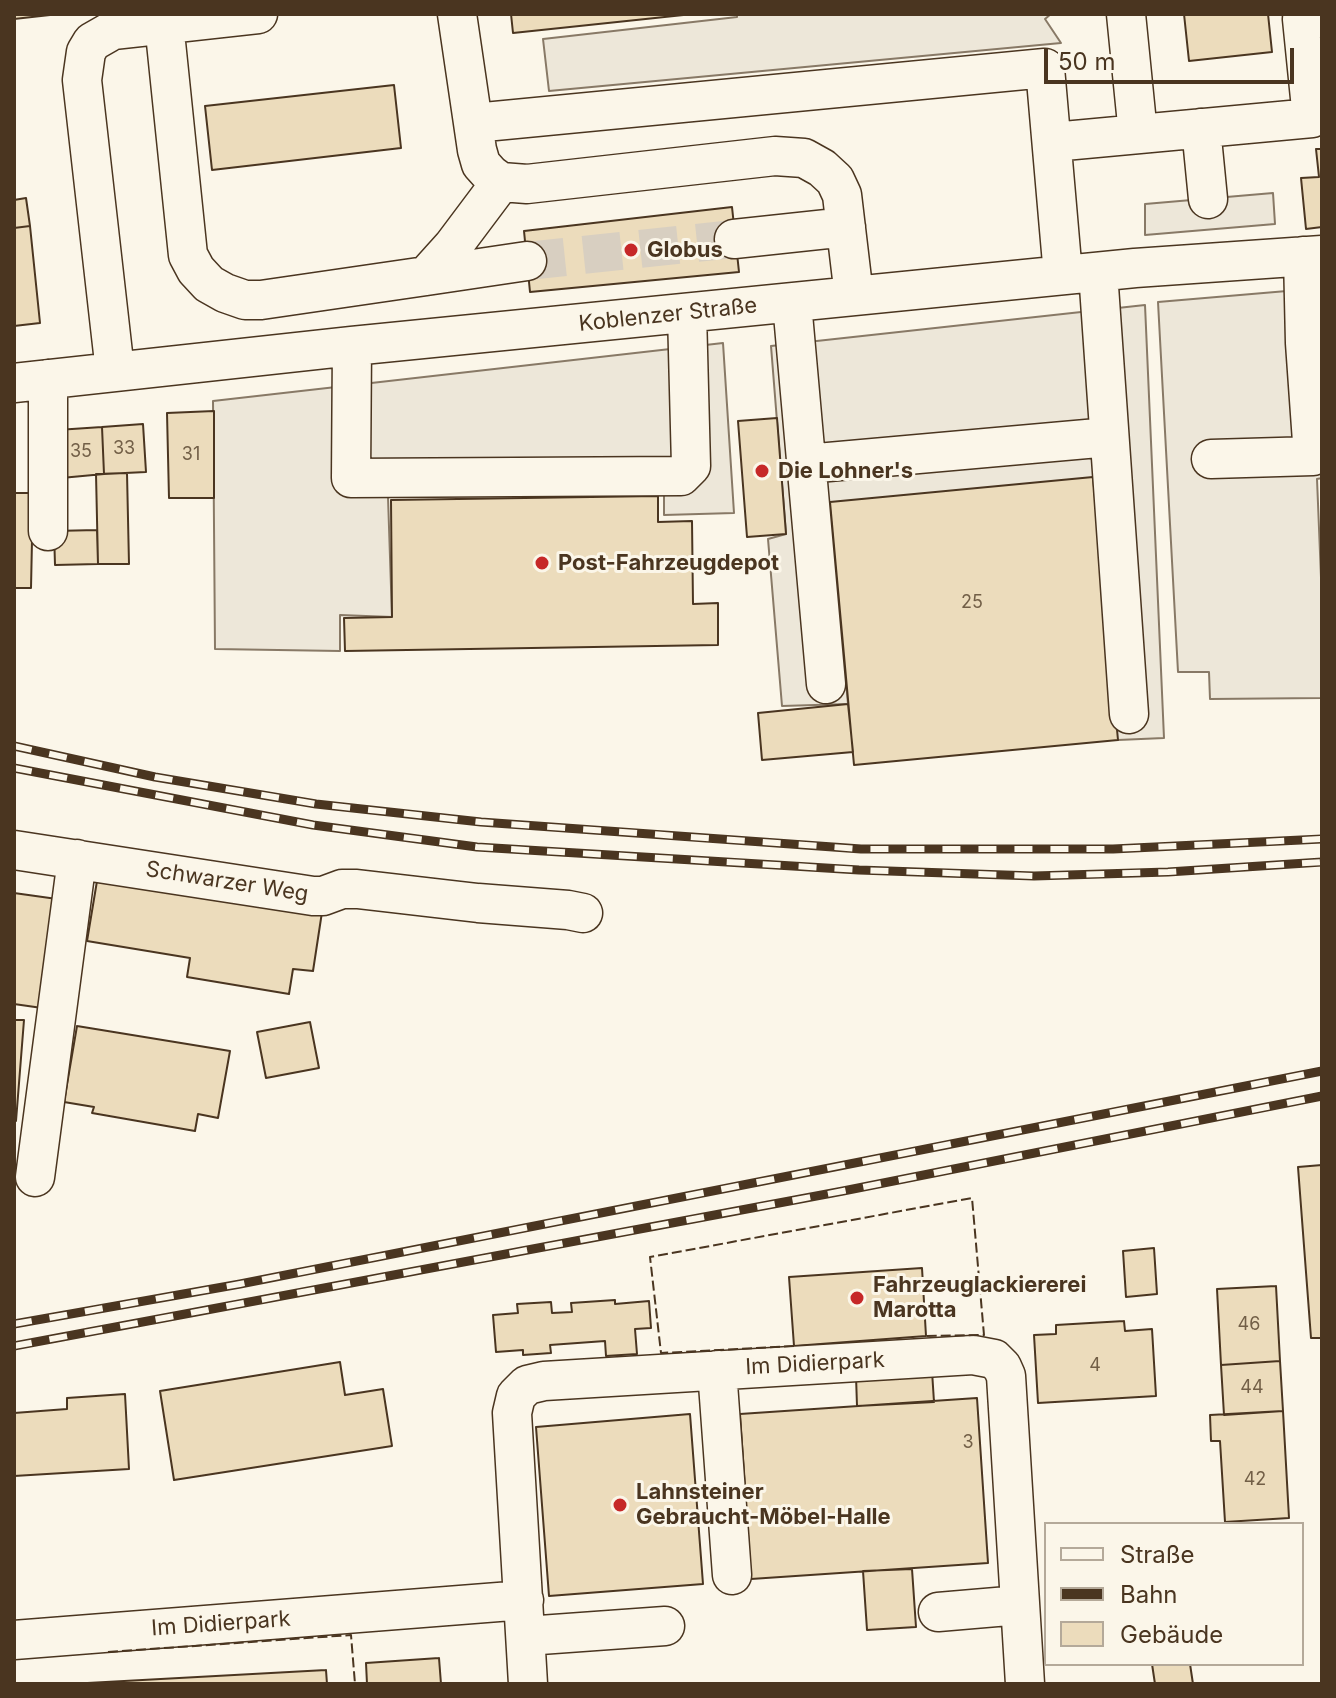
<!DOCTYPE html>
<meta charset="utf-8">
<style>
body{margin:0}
#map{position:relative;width:1336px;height:1698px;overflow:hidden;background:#fbf6e9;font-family:Inter,sans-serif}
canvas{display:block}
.frame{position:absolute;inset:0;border:16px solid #4a3520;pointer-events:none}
.legend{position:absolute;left:1044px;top:1522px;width:260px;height:144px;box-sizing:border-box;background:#fbf6e9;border:2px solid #b4a999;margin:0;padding:10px 14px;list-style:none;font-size:24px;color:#4a3520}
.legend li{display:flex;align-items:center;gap:16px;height:40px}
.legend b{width:40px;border:2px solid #b4a999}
.scale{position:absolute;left:1044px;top:48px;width:250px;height:36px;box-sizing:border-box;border:4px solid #4a3520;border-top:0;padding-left:10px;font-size:24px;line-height:28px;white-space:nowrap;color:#4a3520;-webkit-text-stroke:6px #fbf6e9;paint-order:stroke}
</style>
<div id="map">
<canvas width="1336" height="1698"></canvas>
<div class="frame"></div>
<ul class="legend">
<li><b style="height:10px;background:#fbf6e9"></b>Straße</li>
<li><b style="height:10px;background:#4a3520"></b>Bahn</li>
<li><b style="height:22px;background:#ecdcbc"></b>Gebäude</li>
</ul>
<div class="scale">50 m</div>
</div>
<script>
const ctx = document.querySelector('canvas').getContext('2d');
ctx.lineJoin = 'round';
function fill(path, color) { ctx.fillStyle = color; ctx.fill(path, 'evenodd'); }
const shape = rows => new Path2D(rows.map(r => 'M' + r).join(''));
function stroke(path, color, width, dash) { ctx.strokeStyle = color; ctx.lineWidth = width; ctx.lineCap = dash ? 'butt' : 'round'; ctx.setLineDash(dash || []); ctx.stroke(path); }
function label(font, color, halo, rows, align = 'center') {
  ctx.font = font + ' Inter,sans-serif'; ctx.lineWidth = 6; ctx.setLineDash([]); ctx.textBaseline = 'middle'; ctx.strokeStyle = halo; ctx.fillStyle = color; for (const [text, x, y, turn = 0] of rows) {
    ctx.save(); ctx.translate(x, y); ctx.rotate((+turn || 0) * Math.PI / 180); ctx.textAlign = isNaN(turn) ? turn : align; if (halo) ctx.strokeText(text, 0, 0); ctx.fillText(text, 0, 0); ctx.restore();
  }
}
const parking = shape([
 [737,14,1051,14,1045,19,1061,43,549,91,543,39,737,17,737,14],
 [1273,193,1275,224,1145,235,1145,204,1273,193],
 [1322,288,1322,478,1317,479,1322,602,1322,698,1210,699,1209,672,1178,672,1158,302,1322,288],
 [1145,305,1164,738,1118,740,830,502,848,704,782,706,768,539,786,534,771,346,1145,305],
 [723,343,734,513,664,515,664,490,388,497,392,617,340,615,340,651,215,649,213,401,723,343]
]);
fill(parking, '#ede7d9');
stroke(parking, '#887966', 2);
const building = shape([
 [14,14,59,14,14,19,14,14],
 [511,14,693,14,513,33,511,14],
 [1184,14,1268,14,1272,52,1189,61,1184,14],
 [394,85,401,148,212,170,205,106,394,85],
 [1316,149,1322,149,1322,227,1306,229,1301,178,1319,177,1316,149],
 [26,198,30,226,14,228,14,200,26,198],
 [732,207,739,272,530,292,524,231,732,207],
 [30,226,40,323,14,326,14,228,30,226],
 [214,411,214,498,169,498,167,413,214,411],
 [777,418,786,534,747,537,738,421,777,418],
 [143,424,146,472,104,474,102,427,143,424],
 [102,427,104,474,61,478,57,430,102,427],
 [127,473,129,564,98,564,96,474,127,473],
 [1093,477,1118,740,854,765,830,502,1093,477],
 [14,493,33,493,31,588,14,588,14,493],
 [658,496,658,522,692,521,693,604,718,603,718,645,345,651,344,618,392,617,391,500,658,496],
 [97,530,98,564,55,565,54,531,97,530],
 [848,704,853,752,762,760,758,713,848,704],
 [98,875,322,912,313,971,293,969,289,994,187,977,190,958,87,941,98,875],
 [14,893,57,899,42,1008,14,1004,14,893],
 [14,1020,24,1020,16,1121,14,1121,14,1020],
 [310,1022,319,1068,266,1078,257,1032,310,1022],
 [77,1026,230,1051,218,1118,198,1114,195,1131,92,1113,94,1107,64,1102,77,1026],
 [1322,1165,1322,1338,1311,1338,1298,1167,1322,1165],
 [1154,1248,1157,1294,1126,1297,1123,1251,1154,1248],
 [922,1268,926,1336,794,1346,789,1277,922,1268],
 [1276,1286,1280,1361,1221,1365,1217,1289,1276,1286],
 [615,1300,615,1304,649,1301,651,1328,635,1329,637,1354,606,1356,605,1341,550,1345,551,1353,523,1355,523,1350,496,1352,493,1315,518,1313,517,1304,551,1302,552,1313,572,1312,571,1303,615,1300],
 [1124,1321,1125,1331,1152,1329,1156,1396,1038,1403,1034,1335,1056,1334,1056,1325,1124,1321],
 [1280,1361,1283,1411,1224,1415,1221,1365,1280,1361],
 [340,1362,345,1395,383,1389,392,1446,174,1480,160,1391,340,1362],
 [932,1371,934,1402,857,1406,856,1376,932,1371],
 [125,1394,129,1469,14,1476,14,1413,67,1409,67,1398,125,1394],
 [977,1398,988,1563,751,1579,740,1414,977,1398],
 [1283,1411,1289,1518,1225,1522,1220,1441,1211,1441,1210,1415,1283,1411],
 [690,1414,703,1584,549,1596,536,1427,690,1414],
 [912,1569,916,1627,867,1630,863,1571,912,1569],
 [439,1658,441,1684,367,1684,366,1663,439,1658],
 [1152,1664,1190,1664,1193,1684,1155,1684,1152,1664],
 [326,1670,327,1684,69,1684,326,1670]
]);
fill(building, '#ecdcbc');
stroke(building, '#4a3520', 2);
stroke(shape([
 [527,261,734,239]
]), '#d8cfc1', 38, [38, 19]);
const minor = shape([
 [457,14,477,150,481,164,490,174,501,182,527,184,775,156,804,158,822,168,835,180,842,195,854,296],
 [1126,14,1138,134],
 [164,23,188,255,196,270,209,284,225,293,245,300,261,300,426,276,453,246,501,182],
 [474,123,1045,68,1063,275],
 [1201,128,1208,199],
 [1053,142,1312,118,1302,19,1322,18],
 [734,239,846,227],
 [1098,272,1129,714],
 [426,276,527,261],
 [792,303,826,684],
 [352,346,351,478,681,476,691,466,687,313],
 [115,371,82,80,86,52,92,42,113,30,258,14],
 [48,379,48,531],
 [14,383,352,346,1135,268,1322,255],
 [1211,459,1313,456,1305,343,1303,256],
 [806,464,1109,437],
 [14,850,313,896,323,896,342,889,357,889,478,903,568,910,583,913],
 [35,1177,77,859],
 [717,1370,732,1575],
 [938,1612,1020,1605],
 [526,1636,665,1626],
 [14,1640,524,1600],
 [528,1684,512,1413,516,1396,527,1385,544,1381,973,1355,994,1359,1002,1367,1006,1376,1025,1684]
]);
stroke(minor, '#4a3520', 41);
stroke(minor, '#fbf6e9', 38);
const rail = shape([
 [14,746,155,777,316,804,481,822,861,849,1113,849,1322,839],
 [14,768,313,825,477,847,859,870,1034,876,1168,872,1322,862],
 [14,1324,240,1284,1322,1071],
 [14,1346,843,1191,1322,1096]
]);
stroke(rail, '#4a3520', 9);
stroke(rail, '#fbf6e9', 6, [18]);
stroke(shape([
 [794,1346,661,1353,650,1257,972,1198,984,1335,926,1336],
 [108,1652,351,1635,355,1684]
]), '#4a3520', 2, [10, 4]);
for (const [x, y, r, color] of [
 [631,250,8,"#c62828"],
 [762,471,8,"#c62828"],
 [542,563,8,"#c62828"],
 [857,1298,8,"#c62828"],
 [620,1505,8,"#c62828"]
]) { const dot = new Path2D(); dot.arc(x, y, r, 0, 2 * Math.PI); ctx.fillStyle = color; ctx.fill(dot); stroke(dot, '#fbf6e9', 3); }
label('18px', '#725f47', null, [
 ["33",124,449],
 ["35",81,452],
 ["31",191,455],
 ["25",972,603],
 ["46",1249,1325],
 ["4",1095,1366],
 ["44",1252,1388],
 ["3",968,1443],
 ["42",1255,1480]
]);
label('bold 22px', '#4a3520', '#fbf6e9', [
 ["Globus",647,250],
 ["Die Lohner's",778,471],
 ["Post-Fahrzeugdepot",558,563],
 ["Fahrzeuglackiererei",873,1285],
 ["Marotta",873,1310],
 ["Lahnsteiner",636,1492],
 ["Gebraucht-Möbel-Halle",636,1517]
], 'left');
label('22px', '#4a3520', '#fbf6e9', [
 ["Koblenzer Straße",668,315,-6],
 ["Schwarzer Weg",227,882,9],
 ["Im Didierpark",815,1364,-3],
 ["Im Didierpark",221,1624,-4]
]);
</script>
